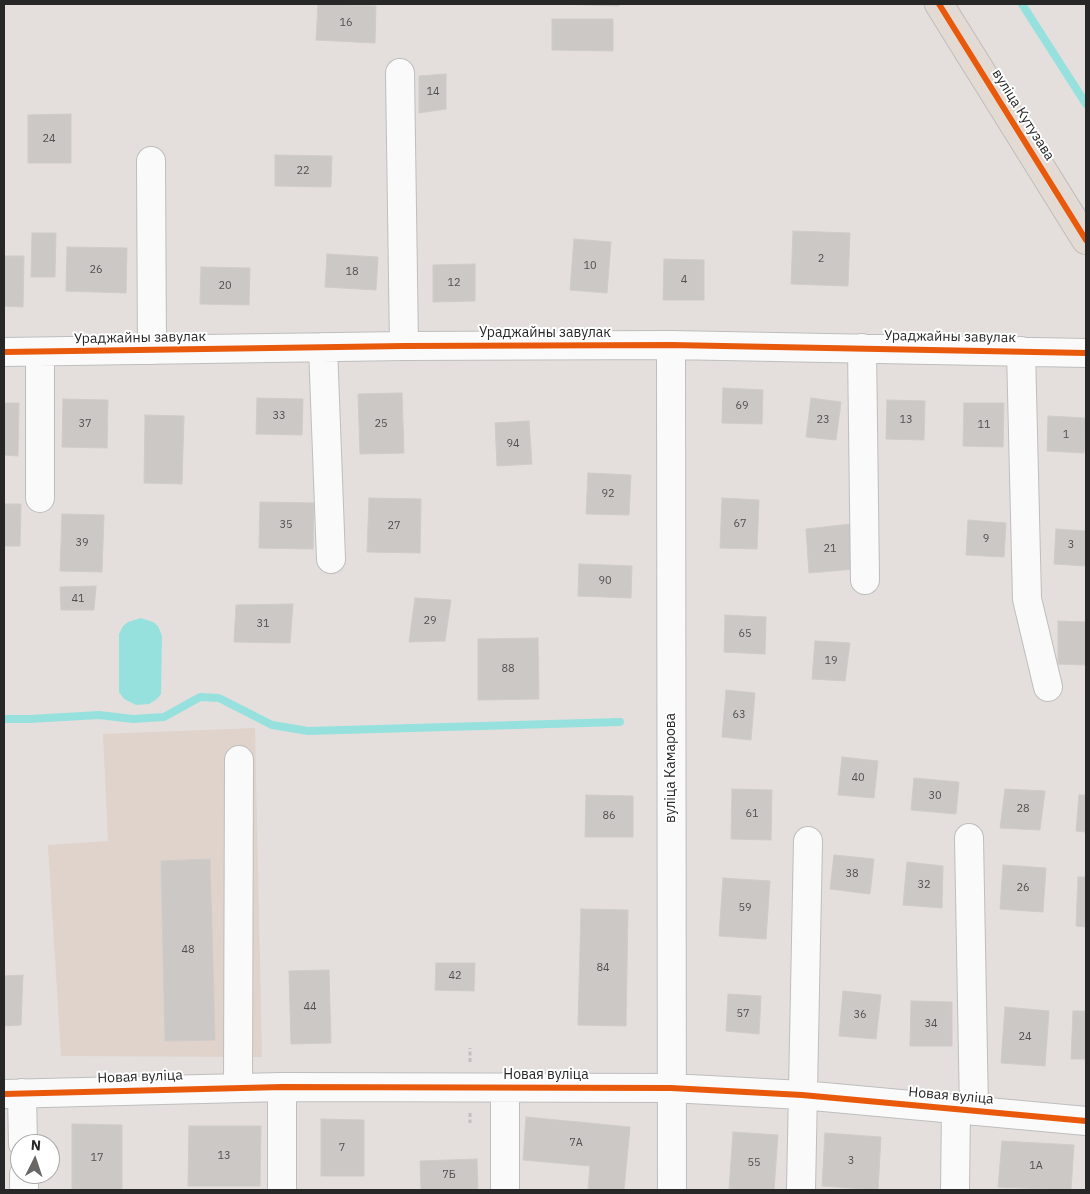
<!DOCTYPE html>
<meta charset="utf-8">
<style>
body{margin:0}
#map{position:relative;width:1090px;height:1194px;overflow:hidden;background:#e4dfdc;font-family:"IBM Plex Sans",sans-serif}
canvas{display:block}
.frame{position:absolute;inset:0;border:5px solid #272727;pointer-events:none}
.north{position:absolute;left:10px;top:1134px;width:50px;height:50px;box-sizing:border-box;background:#fff;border:1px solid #a9a9a9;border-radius:50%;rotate:4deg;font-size:14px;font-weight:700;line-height:20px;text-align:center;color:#272727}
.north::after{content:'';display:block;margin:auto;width:18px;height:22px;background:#696766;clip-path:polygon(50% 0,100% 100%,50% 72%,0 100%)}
</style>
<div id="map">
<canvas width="1090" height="1194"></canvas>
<div class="frame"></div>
<div class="north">N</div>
</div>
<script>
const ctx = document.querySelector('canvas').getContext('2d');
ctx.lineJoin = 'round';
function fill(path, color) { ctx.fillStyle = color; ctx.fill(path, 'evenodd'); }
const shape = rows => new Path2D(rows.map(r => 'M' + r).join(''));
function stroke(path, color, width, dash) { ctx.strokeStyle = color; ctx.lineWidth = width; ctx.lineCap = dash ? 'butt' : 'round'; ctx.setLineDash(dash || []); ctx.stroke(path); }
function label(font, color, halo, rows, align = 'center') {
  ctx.font = font + ' "IBM Plex Sans",sans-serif'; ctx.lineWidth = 4; ctx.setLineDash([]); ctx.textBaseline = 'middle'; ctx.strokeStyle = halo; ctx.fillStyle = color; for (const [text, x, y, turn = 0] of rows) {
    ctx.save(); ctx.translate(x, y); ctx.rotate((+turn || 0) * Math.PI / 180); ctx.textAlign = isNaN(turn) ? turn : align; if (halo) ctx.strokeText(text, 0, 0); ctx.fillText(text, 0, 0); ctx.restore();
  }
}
fill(shape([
 [255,728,262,1057,61,1056,48,845,108,841,103,734]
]), '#dfd3cb');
fill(shape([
 [141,618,153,622,158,626,162,636,161,694,157,699,149,704,136,705,124,699,119,692,119,634,123,626,128,622]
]), '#96e1de');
stroke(shape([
 [1022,4,1086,104],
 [4,719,30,719,99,715,133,719,164,717,200,697,219,698,272,725,308,731,620,722]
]), '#96e1de', 8);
const building = shape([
 [318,4,376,6,375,43,316,40,318,4],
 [554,4,619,4,619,6,554,4],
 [552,19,613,19,613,51,552,50,552,19],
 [446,74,446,109,419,113,419,76,446,74],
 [71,114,71,163,28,163,28,115,71,114],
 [275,155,332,156,331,187,275,186,275,155],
 [793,231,850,233,848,286,791,284,793,231],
 [32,233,56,233,55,277,31,277,32,233],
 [574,239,611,242,607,293,570,290,574,239],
 [67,247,127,248,126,293,66,291,67,247],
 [327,254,378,257,376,290,325,287,327,254],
 [4,256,24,256,23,307,4,306,4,256],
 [664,259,704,260,704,300,663,300,664,259],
 [475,264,475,301,433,302,433,265,475,264],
 [201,267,250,268,249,305,200,304,201,267],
 [723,388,763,390,762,424,722,423,723,388],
 [402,393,404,453,360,454,358,394,402,393],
 [257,398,303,399,302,435,256,434,257,398],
 [811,398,841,402,836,440,806,437,811,398],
 [63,399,108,400,107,448,62,447,63,399],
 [887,400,925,401,924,440,886,439,887,400],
 [4,403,19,403,18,456,4,455,4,403],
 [964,403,1004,403,1003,447,963,446,964,403],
 [145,415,184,416,182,484,144,483,145,415],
 [1048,416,1086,418,1084,453,1047,451,1048,416],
 [529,421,532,464,497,466,495,423,529,421],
 [588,473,631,475,629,515,586,514,588,473],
 [369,498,421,499,420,553,367,552,369,498],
 [722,498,759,500,757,549,720,548,722,498],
 [260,502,314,503,313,549,259,548,260,502],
 [4,504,21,504,20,546,4,546,4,504],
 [62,514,104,515,102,572,60,571,62,514],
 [968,520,1006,523,1004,557,966,555,968,520],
 [851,524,855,569,809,573,806,529,851,524],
 [1056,529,1086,531,1086,566,1054,564,1056,529],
 [579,564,632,566,631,598,578,596,579,564],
 [96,586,94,610,61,610,60,587,96,586],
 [415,598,451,600,445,641,409,642,415,598],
 [293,604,290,643,234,642,236,605,293,604],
 [725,615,766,617,765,654,724,652,725,615],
 [1058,621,1086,622,1086,665,1058,664,1058,621],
 [538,638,539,699,478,700,478,639,538,638],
 [815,641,850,643,845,681,812,679,815,641],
 [726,690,755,693,751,740,722,737,726,690],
 [842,757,878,761,874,798,838,795,842,757],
 [914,778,959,782,956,814,911,810,914,778],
 [732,789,772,790,771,840,731,839,732,789],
 [1005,789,1045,791,1040,830,1000,828,1005,789],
 [586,795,633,796,633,837,585,837,586,795],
 [1079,795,1086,795,1086,832,1076,831,1079,795],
 [834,855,874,859,870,894,830,889,834,855],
 [210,859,215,1040,165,1041,161,861,210,859],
 [907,862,943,866,942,908,903,905,907,862],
 [1003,865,1046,868,1043,912,1000,909,1003,865],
 [1078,877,1086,877,1086,927,1076,926,1078,877],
 [723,878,770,881,766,939,719,936,723,878],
 [581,909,628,910,626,1026,578,1025,581,909],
 [436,963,475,963,474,991,435,990,436,963],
 [329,970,331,1043,291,1044,289,971,329,970],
 [23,975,21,1025,4,1026,4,976,23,975],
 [843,991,881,995,876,1039,839,1036,843,991],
 [728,994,761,996,759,1034,726,1031,728,994],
 [911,1001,952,1002,952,1046,910,1046,911,1001],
 [1005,1007,1049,1011,1045,1066,1001,1063,1005,1007],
 [1073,1011,1086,1011,1086,1059,1071,1059,1073,1011],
 [526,1117,630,1127,624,1190,588,1190,590,1166,523,1160,526,1117],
 [321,1119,364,1120,364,1176,321,1176,321,1119],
 [72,1124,122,1125,122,1190,72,1190,72,1124],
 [189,1126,261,1126,260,1186,188,1186,189,1126],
 [733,1132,778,1135,774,1190,729,1190,733,1132],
 [825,1133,881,1137,878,1190,822,1186,825,1133],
 [1002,1141,1074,1145,1071,1190,998,1187,1002,1141],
 [477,1159,478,1190,421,1190,420,1161,477,1159]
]);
fill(building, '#ccc8c6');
stroke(building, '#cfcbc9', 1);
const minor = shape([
 [400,73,404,346],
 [151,161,152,350],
 [671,345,672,1190],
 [323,347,331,559],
 [862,348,865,580],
 [1021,351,1027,599,1048,687],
 [4,352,404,346,671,345,1086,353],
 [40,352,40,498],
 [969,838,974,1111],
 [238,1087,239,760],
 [505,1087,505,1190],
 [22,1093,23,1144],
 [4,1094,282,1087,671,1088,802,1095,1086,1121],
 [24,1174,24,1190],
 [282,1190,282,1087],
 [801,1190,808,841],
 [955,1190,956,1109]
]);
const major = shape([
 [939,4,1086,240]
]);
stroke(minor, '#bebebe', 30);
stroke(major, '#bebcbb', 30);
stroke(shape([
 [470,1062,470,1048],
 [470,1113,470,1123]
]), '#c0c0c0', 3, [4, 2.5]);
stroke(minor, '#fbfafa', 28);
stroke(major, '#e3dbd3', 28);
stroke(shape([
 [939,4,1086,240],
 [4,352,404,346,671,345,1086,353],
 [4,1094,282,1087,671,1088,802,1095,1086,1121]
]), '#e8590c', 6);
label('11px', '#515050', null, [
 ["16",346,23],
 ["14",433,92],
 ["24",49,139],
 ["22",303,171],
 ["2",821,259],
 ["10",590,266],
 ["26",96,270],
 ["18",352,272],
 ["4",684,280],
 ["12",454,283],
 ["20",225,286],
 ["69",742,406],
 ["33",279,416],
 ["23",823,420],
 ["13",906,420],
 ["37",85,424],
 ["25",381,424],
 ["11",984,425],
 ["1",1066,435],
 ["94",513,444],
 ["92",608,494],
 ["67",740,524],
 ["35",286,525],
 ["27",394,526],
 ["9",986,539],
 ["39",82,543],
 ["3",1071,545],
 ["21",830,549],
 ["90",605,581],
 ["41",78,599],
 ["29",430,621],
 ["31",263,624],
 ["65",745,634],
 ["19",831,661],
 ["88",508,669],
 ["63",739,715],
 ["40",858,778],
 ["30",935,796],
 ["28",1023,809],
 ["61",752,814],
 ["86",609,816],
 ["38",852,874],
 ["32",924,885],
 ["26",1023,888],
 ["59",745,908],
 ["48",188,950],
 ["84",603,968],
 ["42",455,976],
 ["44",310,1007],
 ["57",743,1014],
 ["36",860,1015],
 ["34",931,1024],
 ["24",1025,1037],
 ["7А",576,1143],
 ["7",342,1148],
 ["13",224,1156],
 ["17",97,1158],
 ["3",851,1161],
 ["55",754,1163],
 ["1А",1036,1166],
 ["7Б",449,1175]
]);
label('14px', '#272727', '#fff', [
 ["вуліца Кутузава",1023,115,58],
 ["Ураджайны завулак",545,333],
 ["Ураджайны завулак",950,337,1],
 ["Ураджайны завулак",140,338,-1],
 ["вуліца Камарова",671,768,-90],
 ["Новая вуліца",546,1075],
 ["Новая вуліца",140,1077,-2],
 ["Новая вуліца",951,1096,5]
]);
</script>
